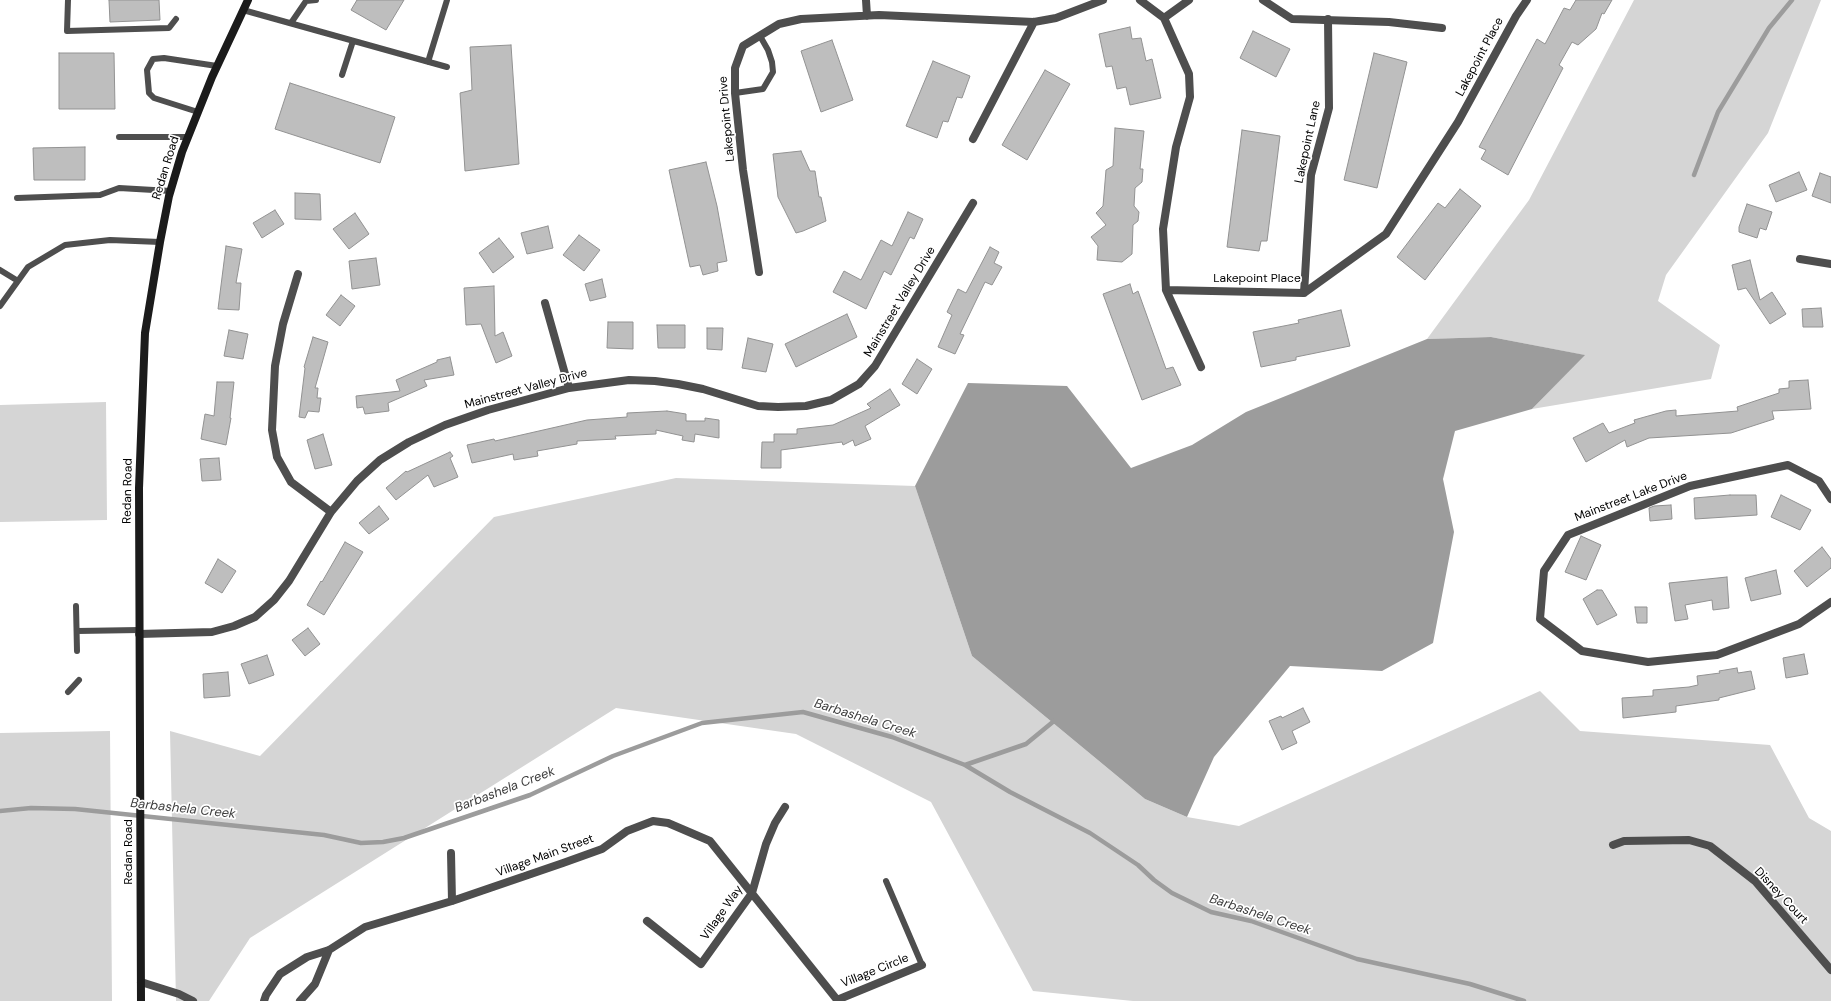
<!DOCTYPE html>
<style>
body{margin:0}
canvas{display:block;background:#fff}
</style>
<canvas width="1831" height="1001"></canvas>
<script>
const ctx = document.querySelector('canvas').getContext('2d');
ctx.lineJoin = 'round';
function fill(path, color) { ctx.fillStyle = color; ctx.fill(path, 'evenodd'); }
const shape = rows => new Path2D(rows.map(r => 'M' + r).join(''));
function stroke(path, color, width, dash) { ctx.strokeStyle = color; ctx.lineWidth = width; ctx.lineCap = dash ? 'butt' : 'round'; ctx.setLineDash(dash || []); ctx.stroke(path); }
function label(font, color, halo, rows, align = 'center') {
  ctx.font = font + ' "DM Sans",sans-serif'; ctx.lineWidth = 3.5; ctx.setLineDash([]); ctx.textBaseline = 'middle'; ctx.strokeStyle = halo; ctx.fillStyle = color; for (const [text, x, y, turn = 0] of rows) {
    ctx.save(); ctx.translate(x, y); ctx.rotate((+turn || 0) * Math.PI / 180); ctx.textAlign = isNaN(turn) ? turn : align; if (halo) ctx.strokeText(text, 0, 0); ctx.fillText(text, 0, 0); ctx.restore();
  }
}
fill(shape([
 [1634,0,1821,0,1768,133,1666,275,1658,301,1720,345,1711,379,1532,409,1584,355,1491,337,1427,339,1529,200],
 [106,402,107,520,0,522,0,405],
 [676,478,915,486,972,656,1145,799,1187,817,1239,826,1540,691,1580,731,1770,745,1809,818,1831,831,1831,1001,1133,1001,1033,991,931,802,796,734,616,708,250,938,209,1001,176,1001,170,731,260,756,494,517],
 [110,731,112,1001,0,1001,0,733]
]), '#d5d5d5');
fill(shape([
 [1491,337,1585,355,1532,409,1455,431,1443,479,1454,532,1433,643,1382,671,1290,666,1214,757,1187,817,1145,799,972,656,915,486,968,383,1067,386,1131,468,1192,445,1246,412,1427,339]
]), '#9c9c9c');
stroke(shape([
 [1694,175,1718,112,1769,28,1792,0],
 [965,765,1026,744,1054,721],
 [0,811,31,808,75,809,324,835,361,843,383,842,404,838,530,795,613,756,702,723,803,712,892,737,965,765,1010,792,1090,833,1138,865,1154,880,1172,893,1211,912,1251,921,1357,959,1470,984,1524,1001]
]), '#9c9c9c', 4.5);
const building = shape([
 [109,0,159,0,160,20,110,22,109,0],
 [357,0,404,0,386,30,351,10,357,0],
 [1576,0,1612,0,1604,14,1602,13,1596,29,1578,45,1572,42,1559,65,1563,68,1508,175,1481,159,1486,150,1479,147,1537,39,1545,44,1564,8,1570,10,1576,0],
 [1130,27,1132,39,1141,38,1146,61,1152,59,1161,98,1130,105,1126,87,1117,89,1112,66,1106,67,1099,34,1130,27],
 [1253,31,1290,49,1276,77,1240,58,1253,31],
 [832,40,853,100,821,112,801,51,832,40],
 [511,45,519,164,465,171,460,93,472,90,470,47,511,45],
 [59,53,114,53,115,109,59,109,59,53],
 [1374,53,1407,62,1377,188,1344,180,1374,53],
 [933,61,970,76,962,98,957,97,948,122,943,121,937,138,906,126,933,61],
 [1045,70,1070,84,1027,160,1002,145,1045,70],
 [290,83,395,117,380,163,275,129,290,83],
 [1115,128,1144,131,1140,169,1143,169,1142,182,1135,188,1134,206,1139,212,1138,221,1133,225,1132,254,1122,262,1097,260,1098,246,1091,237,1106,225,1096,213,1103,206,1106,170,1113,166,1115,128],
 [1242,130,1280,136,1267,241,1261,241,1259,251,1227,247,1242,130],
 [85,147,85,180,34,180,33,148,85,147],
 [801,151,810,171,815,171,819,197,821,197,826,221,803,231,796,233,778,197,773,154,801,151],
 [706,162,717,206,727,261,717,263,718,271,703,275,700,265,690,267,669,170,706,162],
 [1799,172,1807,190,1776,202,1769,185,1799,172],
 [1820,173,1831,177,1831,203,1812,196,1820,173],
 [1460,189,1481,206,1425,280,1397,257,1438,203,1445,208,1460,189],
 [295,193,320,194,321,220,295,219,295,193],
 [1747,204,1772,212,1766,230,1760,228,1757,238,1739,232,1739,227,1747,204],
 [275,210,284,224,262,238,253,223,275,210],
 [908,212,923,219,914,239,910,237,891,275,884,271,866,309,833,292,844,271,861,280,881,240,892,246,908,212],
 [355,213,369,234,349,249,333,229,355,213],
 [548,226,553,248,527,254,521,233,548,226],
 [579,235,600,250,584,271,563,255,579,235],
 [499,238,514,257,493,273,479,253,499,238],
 [226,246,242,249,236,283,241,283,239,310,218,309,226,246],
 [990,247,999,252,994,263,1002,267,992,285,985,282,960,334,964,335,955,354,938,347,952,315,947,312,958,289,966,293,990,247],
 [376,258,380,285,352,289,349,261,376,258],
 [1750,260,1760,300,1772,292,1786,314,1770,324,1746,288,1738,290,1732,265,1750,260],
 [602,279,606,297,590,301,585,284,602,279],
 [1130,284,1133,294,1138,291,1166,369,1173,367,1181,385,1142,400,1103,294,1130,284],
 [494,286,495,336,503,332,512,356,496,363,481,324,466,325,464,288,494,286],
 [341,295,355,306,340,326,326,315,341,295],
 [1821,308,1823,327,1803,327,1802,309,1821,308],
 [1341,310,1350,346,1296,357,1296,360,1261,367,1253,332,1299,323,1298,320,1341,310],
 [847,314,857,337,796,367,785,344,847,314],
 [608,322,633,322,633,349,607,348,608,322],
 [657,325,685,325,685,348,658,348,657,325],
 [707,328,723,328,722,350,707,349,707,328],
 [229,330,248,334,243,359,224,356,229,330],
 [313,337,328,342,315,388,318,388,317,398,321,398,319,412,308,411,305,418,299,417,305,368,304,367,313,337],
 [748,338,773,344,766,372,742,368,748,338],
 [450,357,454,375,424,380,427,386,388,403,389,411,365,414,363,407,357,408,356,396,400,391,396,380,437,362,437,360,450,357],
 [917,359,932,369,917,394,902,384,917,359],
 [1808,380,1811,409,1772,411,1774,419,1731,433,1649,438,1627,447,1625,440,1586,462,1573,438,1603,423,1609,433,1635,423,1634,420,1666,411,1676,410,1676,416,1738,411,1737,407,1779,393,1779,389,1789,388,1789,381,1808,380],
 [217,382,234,382,230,418,231,418,226,445,201,439,205,414,214,416,217,382],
 [890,389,900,405,865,426,871,439,855,446,853,440,843,445,842,442,781,450,781,468,761,468,762,442,774,442,774,434,797,434,797,429,833,425,871,408,867,404,890,389],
 [667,411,686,414,686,421,705,421,705,418,719,420,719,438,695,434,694,442,682,440,683,436,656,430,656,434,615,436,616,439,577,441,577,444,537,451,538,456,514,460,513,454,472,463,467,445,494,439,495,441,587,420,627,417,627,413,667,411],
 [323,434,332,465,315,469,307,440,323,434],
 [450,452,453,456,450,458,458,477,434,487,428,475,396,500,386,488,406,471,407,472,450,452],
 [219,458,221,480,202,481,200,459,219,458],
 [1730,495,1756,495,1757,515,1695,519,1694,498,1730,495],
 [1781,495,1811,510,1800,530,1771,517,1781,495],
 [1671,505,1672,519,1650,521,1649,508,1654,506,1671,505],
 [379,506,389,519,369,534,359,523,379,506],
 [1581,536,1601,545,1586,580,1565,572,1581,536],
 [345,542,363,552,324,615,307,605,321,581,322,582,345,542],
 [1822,547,1831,559,1831,568,1807,587,1794,571,1822,547],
 [218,559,236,571,222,593,205,583,218,559],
 [1776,570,1781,594,1751,601,1745,578,1776,570],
 [1727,577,1729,608,1713,610,1712,600,1685,605,1688,619,1675,621,1669,583,1727,577],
 [1597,590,1602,590,1617,615,1597,625,1583,599,1597,590],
 [1635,607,1647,607,1647,623,1637,623,1635,607],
 [308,628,320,644,305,656,292,640,308,628],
 [1804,654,1808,674,1786,678,1783,658,1804,654],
 [267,655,274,675,249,684,241,664,267,655],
 [1737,668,1738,673,1751,671,1755,689,1719,698,1719,700,1676,706,1676,712,1623,718,1622,698,1653,696,1653,690,1689,687,1698,685,1697,676,1720,673,1719,671,1737,668],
 [228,672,230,696,204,698,203,674,228,672],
 [1303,708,1310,722,1292,731,1297,743,1282,750,1269,721,1281,716,1282,718,1303,708]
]);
fill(building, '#bebebe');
stroke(building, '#929292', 1);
stroke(shape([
 [68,0,67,31,169,28,176,19],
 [243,10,447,67],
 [291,23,306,1,316,0],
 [428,62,447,0],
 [342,75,353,41],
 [735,93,763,89,773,72,772,62,768,50,760,36],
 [198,112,154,98,149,93,147,70,153,59,164,58,217,66],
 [119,137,188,137],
 [17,198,100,195,119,188,171,191],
 [0,270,18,281],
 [0,306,28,267,65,245,110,240,160,242],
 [76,606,77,651],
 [77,631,139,630],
 [68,692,79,680],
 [886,881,922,965]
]), '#4e4e4e', 6);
stroke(shape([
 [866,0,867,16],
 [1140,0,1164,18,1189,74,1190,97,1176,147,1163,229,1166,290,1304,293,1386,234,1458,122,1516,16,1527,0],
 [1263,0,1292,19,1389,22,1442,28],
 [1164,18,1189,0],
 [973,139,1034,22],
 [1800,259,1831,264],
 [759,272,743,170,735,93,735,68,743,46,779,24,801,19,879,15,1034,22,1056,18,1103,0],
 [298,274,283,324,275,366,272,430,277,457,291,482,331,512],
 [1166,290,1201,367],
 [1304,293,1311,175,1329,108,1328,19],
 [545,303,569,388],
 [1831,499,1819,481,1788,465,1690,486,1568,535,1544,571,1540,619,1582,651,1648,662,1717,655,1799,624,1831,602],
 [139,634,212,632,234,626,255,617,274,600,289,581,331,512,357,481,380,460,409,442,445,425,488,410,569,388,629,380,655,381,678,384,703,389,758,406,778,407,806,406,831,400,859,384,875,366,973,203],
 [1613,845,1624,841,1689,840,1710,846,1755,881,1831,970],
 [451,853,452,901],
 [647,921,701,964,752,893,766,844,775,823,785,807],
 [141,982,179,994,193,1001],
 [837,1000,922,965],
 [264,1001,266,995,280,974,307,957,329,950,365,927,452,901,563,863,602,849,627,831,653,821,668,823,710,841,838,1001],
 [300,1001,315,984,329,950]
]), '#4e4e4e', 8);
stroke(shape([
 [141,1001,139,488,145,333,160,242,169,196,182,152,212,77,248,0]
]), '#1b1b1b', 8);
label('12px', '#000', '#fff', [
 ["Lakepoint Place",1480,57,-62],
 ["Lakepoint Drive",727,119,-95],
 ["Lakepoint Lane",1308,142,-78],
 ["Redan Road",166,168,-73],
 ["Lakepoint Place",1257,279],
 ["Mainstreet Valley Drive",900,302,-59],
 ["Mainstreet Valley Drive",526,389,-15],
 ["Redan Road",128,491,-89],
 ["Mainstreet Lake Drive",1631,497,-21],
 ["Redan Road",129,852,-90],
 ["Village Main Street",545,856,-20],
 ["Disney Court",1781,896,47],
 ["Village Way",722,913,-55],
 ["Village Circle",875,971,-22]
]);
label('italic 13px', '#3d3d3d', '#fff', [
 ["Barbashela Creek",865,719,17],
 ["Barbashela Creek",505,790,-21],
 ["Barbashela Creek",183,809,6],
 ["Barbashela Creek",1260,915,18]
]);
</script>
